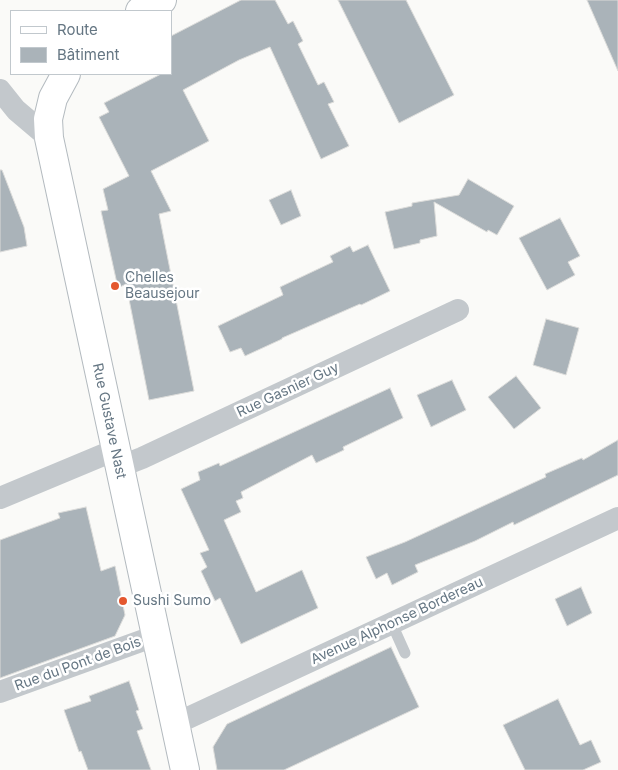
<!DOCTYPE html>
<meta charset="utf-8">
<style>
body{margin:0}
#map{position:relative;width:618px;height:770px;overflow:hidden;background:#fafaf8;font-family:Inter,sans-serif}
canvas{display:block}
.legend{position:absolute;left:10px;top:10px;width:162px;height:65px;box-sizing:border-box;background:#fff;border:1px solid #c1c8cd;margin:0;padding:6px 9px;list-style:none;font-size:15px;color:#657683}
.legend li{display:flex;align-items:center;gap:10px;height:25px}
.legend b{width:25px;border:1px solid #c1c8cd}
</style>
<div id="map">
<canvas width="618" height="770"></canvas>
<ul class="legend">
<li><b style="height:6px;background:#fff"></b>Route</li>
<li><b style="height:14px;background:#aab3b9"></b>Bâtiment</li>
</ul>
</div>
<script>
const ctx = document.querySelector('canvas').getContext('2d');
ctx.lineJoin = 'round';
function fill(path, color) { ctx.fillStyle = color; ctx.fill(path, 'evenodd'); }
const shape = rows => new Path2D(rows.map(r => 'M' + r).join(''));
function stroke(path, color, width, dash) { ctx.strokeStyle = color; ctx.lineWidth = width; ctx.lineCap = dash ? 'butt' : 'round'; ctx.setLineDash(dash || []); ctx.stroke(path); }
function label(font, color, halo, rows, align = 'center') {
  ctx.font = font + ' Inter,sans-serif'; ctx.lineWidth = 5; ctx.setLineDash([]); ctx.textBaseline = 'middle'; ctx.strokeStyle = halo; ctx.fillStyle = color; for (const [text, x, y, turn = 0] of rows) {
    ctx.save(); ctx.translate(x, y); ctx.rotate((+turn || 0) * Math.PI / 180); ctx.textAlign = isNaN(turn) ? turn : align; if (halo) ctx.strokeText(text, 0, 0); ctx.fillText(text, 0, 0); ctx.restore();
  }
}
const building = shape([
 [241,0,275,0,288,24,293,21,303,41,298,44,318,85,324,82,334,102,328,104,349,146,321,159,270,47,239,60,183,90,209,141,151,171,171,211,159,214,194,391,149,400,126,284,118,288,101,211,108,210,103,189,129,176,99,117,109,112,104,103,161,74,171,74,171,36,241,0],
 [338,0,406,0,454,95,399,123,338,0],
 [587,0,618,0,618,71,587,0],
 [0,170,2,170,24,227,27,246,0,252,0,170],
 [468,179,514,206,497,235,488,230,487,232,434,202,437,236,420,240,420,243,394,249,385,212,412,206,412,203,459,195,468,179],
 [291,190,301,216,281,225,269,200,291,190],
 [560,218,580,256,568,262,575,275,547,290,519,238,560,218],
 [368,245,390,291,361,305,360,304,282,338,282,339,245,356,241,348,230,352,218,326,283,295,280,287,333,262,330,256,350,246,353,252,368,245],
 [546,319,579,328,566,375,533,365,546,319],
 [516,376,541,408,514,429,488,397,516,376],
 [452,380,466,410,431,427,417,395,452,380],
 [390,388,403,418,343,447,344,450,316,463,312,455,241,492,243,498,236,501,241,512,224,520,256,592,302,570,318,608,241,644,220,598,215,601,201,571,207,567,200,553,209,550,181,489,200,480,198,472,219,463,220,466,390,388],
 [618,440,618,475,514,525,513,522,475,541,415,565,418,572,392,585,387,573,376,579,366,557,405,542,546,477,545,474,582,458,583,460,618,440],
 [86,507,101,571,115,566,125,615,115,636,0,678,0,540,60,518,58,513,86,507],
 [581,587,592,613,567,626,555,599,581,587],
 [391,647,419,707,284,770,217,770,213,747,227,724,391,647],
 [129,681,139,710,136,711,143,729,137,731,151,770,88,770,81,751,79,752,64,710,91,701,89,696,129,681],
 [558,699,580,745,591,740,601,762,583,770,525,770,503,725,558,699]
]);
fill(building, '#aab3b9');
stroke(building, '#dcdcda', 1);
const secondary = shape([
 [140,11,162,0],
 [66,74,53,98,48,119,49,138,185,770]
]);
stroke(secondary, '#b3babf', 30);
stroke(shape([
 [392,624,405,653]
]), '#c3c8cc', 11);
stroke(shape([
 [0,90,16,110,49,138],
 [119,467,142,458,458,310],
 [0,498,115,450],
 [0,692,155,636],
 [175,724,618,518]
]), '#c3c8cc', 22);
stroke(secondary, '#fff', 28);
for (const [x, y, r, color] of [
 [115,286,5,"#e4572e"],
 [123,601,5,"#e4572e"]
]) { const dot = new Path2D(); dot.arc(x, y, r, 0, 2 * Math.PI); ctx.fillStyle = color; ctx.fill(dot); stroke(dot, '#fff', 2); }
label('14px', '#657683', '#fff', [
 ["Chelles",125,278],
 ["Beausejour",125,294],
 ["Sushi Sumo",133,601]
], 'left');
label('14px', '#657683', '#fff', [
 ["Rue Gasnier Guy",288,390,-25],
 ["Rue Gustave Nast",109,421,78],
 ["Avenue Alphonse Bordereau",397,621,-25],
 ["Rue du Pont de Bois",78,664,-20]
]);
</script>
